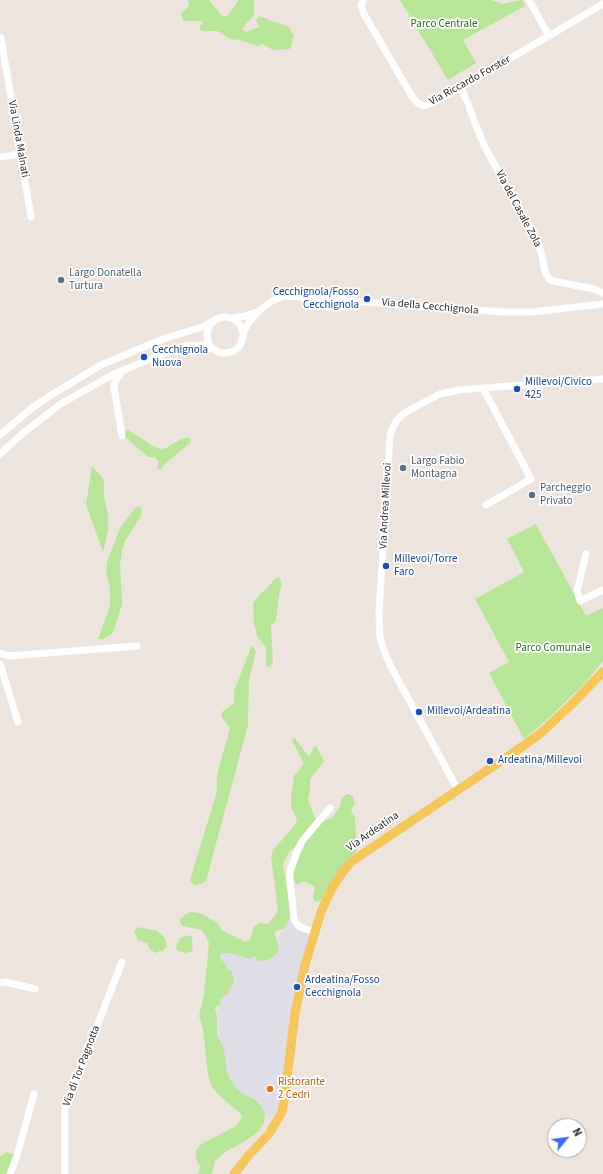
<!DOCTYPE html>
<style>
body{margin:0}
#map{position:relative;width:603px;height:1174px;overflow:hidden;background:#ede5dd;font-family:"Source Sans 3",sans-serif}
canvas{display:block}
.north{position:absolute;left:547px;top:1118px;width:40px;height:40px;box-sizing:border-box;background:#fff;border:1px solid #aaa;border-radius:50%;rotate:61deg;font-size:11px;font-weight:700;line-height:16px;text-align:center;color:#2b2b2b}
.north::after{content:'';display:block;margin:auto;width:14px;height:18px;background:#396bff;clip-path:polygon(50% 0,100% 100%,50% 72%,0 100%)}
</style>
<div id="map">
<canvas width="603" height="1174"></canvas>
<div class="north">N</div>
</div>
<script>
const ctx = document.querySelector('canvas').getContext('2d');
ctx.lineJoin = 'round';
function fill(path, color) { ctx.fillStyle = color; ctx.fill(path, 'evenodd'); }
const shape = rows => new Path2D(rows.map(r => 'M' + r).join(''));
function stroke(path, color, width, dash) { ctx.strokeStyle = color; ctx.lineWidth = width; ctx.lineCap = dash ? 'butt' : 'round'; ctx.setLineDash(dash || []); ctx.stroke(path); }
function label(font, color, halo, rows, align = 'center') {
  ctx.font = font + ' "Source Sans 3",sans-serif'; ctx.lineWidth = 3.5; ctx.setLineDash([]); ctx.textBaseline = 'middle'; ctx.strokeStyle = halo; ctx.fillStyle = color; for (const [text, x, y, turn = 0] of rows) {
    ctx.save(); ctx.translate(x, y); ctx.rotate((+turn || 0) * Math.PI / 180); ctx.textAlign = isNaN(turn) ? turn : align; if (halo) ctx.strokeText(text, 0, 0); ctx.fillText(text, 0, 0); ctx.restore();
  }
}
fill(shape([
 [289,919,311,934,294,995,280,1103,276,1117,265,1115,262,1107,254,1099,243,1094,235,1087,227,1073,218,1067,220,948,265,953,285,928]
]), '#dfdee6');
fill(shape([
 [188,0,209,0,223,17,229,15,238,0,254,0,254,15,244,26,242,30,247,32,259,27,256,20,260,16,274,22,288,26,294,36,290,49,273,50,262,44,257,46,240,40,230,39,217,31,203,31,199,29,203,21,183,21,181,13,189,6],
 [400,0,492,0,502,4,522,0,525,6,463,40,476,63,448,80],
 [127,429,153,446,160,449,166,448,183,438,190,438,191,442,165,464,160,470,157,468,159,462,155,457,148,457,124,436],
 [92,466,102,477,104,482,104,495,108,516,108,531,103,552,86,505],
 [140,506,142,511,141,516,125,541,122,551,120,565,122,604,118,618,112,634,103,639,98,639,110,606,110,588,106,571,107,562,120,528,136,507],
 [536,524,586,616,603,608,603,661,585,683,549,718,524,739,489,673,509,662,475,599,524,572,507,539],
 [279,577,282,584,279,595,276,621,271,626,273,661,270,667,266,666,266,648,257,636,256,629,254,628,253,603,259,595,266,589,274,580],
 [252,645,256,651,249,680,248,725,206,881,201,884,194,885,190,880,217,791,217,774,230,728,221,716,223,711,234,703,234,691],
 [295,738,309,757,314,746,317,747,324,761,310,779,310,790,308,800,316,820,320,823,333,817,340,806,342,797,348,794,353,796,355,803,351,810,355,818,357,851,340,868,321,900,316,902,314,900,313,897,315,887,304,881,297,885,291,876,292,864,304,848,302,842,290,851,283,864,291,915,285,928,274,932,278,944,278,953,268,960,258,961,255,956,251,959,228,953,223,953,220,955,220,959,225,963,228,970,231,970,234,981,228,993,220,999,221,1003,220,1005,216,1007,215,1009,217,1016,217,1034,224,1049,227,1073,235,1087,243,1094,254,1099,262,1107,265,1115,264,1123,258,1132,242,1143,225,1152,215,1161,212,1174,198,1174,200,1167,196,1159,196,1151,201,1144,236,1126,242,1118,241,1114,221,1097,211,1086,208,1074,203,1029,199,1016,204,994,209,943,202,930,183,926,180,923,180,919,186,914,192,912,200,913,216,922,222,930,245,942,250,940,254,926,260,923,268,924,278,911,271,857,273,850,295,825,297,819,291,807,291,798,294,776,304,764,292,740],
 [138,927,157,931,165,938,167,946,164,950,155,953,150,949,147,943,138,940,134,931],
 [187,935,192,937,193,950,190,952,185,953,179,951,176,949,179,939],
 [7,1152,15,1155,7,1174,0,1174,0,1156]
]), '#b8e698');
stroke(shape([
 [363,0,361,5,364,14,413,98,419,104,424,106,432,103,453,92,603,4],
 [529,0,549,36],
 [1,38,31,217],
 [460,88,467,101,478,131,486,149,538,243,542,256,545,272,549,279,553,281,594,289,603,293],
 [0,157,21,154],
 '207 335a18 18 0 1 1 36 0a18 18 0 1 1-36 0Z',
 [231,318,246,316,257,312],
 [243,334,249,322,260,310,272,301,283,296,503,312,531,312,603,304],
 [483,388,531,479,486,505],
 [0,435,32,408,48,397,101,365,163,339,205,326,213,321],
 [122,436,114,387,114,383,123,370],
 [0,454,23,433,62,403,114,374,165,353,185,346,204,345,215,350],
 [586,554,577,591,580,601,603,590],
 [0,653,9,656,137,646],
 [0,664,18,722],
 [458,790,390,665,383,648,380,637,379,613,390,436,392,429,397,420,403,414,417,406,440,394,459,390,483,388,603,379],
 [314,932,300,927,297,924,294,919,290,880,290,871,299,847,303,840,330,808],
 [0,983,6,982,35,989],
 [10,1174,17,1156,34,1094],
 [65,1174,65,1108,122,962]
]), '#fff', 7);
stroke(shape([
 [234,1174,248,1156,269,1134,282,1112,285,1095,295,1013,305,965,321,912,331,890,342,873,349,864,361,855,516,751,541,733,571,705,603,672]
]), '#f5c65a', 9);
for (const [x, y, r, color] of [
 [61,280,4,"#5c6f8a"],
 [367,299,4,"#1a4fb4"],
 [144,357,4,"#1a4fb4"],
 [517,389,4,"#1a4fb4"],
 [403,468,4,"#5c6f8a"],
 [532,495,4,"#5c6f8a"],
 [386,566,4,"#1a4fb4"],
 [419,712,4,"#1a4fb4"],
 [490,761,4,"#1a4fb4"],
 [297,987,4,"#1a4fb4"],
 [270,1089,4,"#e8710a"]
]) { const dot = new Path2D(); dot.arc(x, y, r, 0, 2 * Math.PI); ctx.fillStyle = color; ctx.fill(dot); stroke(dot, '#fff', 1.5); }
label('11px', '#2f6b18', '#fff', [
 ["Parco Centrale",444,25],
 ["Parco Comunale",553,649]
]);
label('11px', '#2b2b2b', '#fff', [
 ["Via Riccardo Forster",470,81,-29],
 ["Via Linda Malnati",18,139,80],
 ["Via del Casale Zola",518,209,62],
 ["Via della Cecchignola",430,307,5],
 ["Via Andrea Millevoi",386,506,-87],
 ["Via Ardeatina",373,832,-35],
 ["Via di Tor Pagnotta",82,1066,-69]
]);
label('11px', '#4e5e75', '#fff', [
 ["Largo Donatella",69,274],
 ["Turtura",69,287],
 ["Largo Fabio",411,462],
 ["Montagna",411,475],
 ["Parcheggio",540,489],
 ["Privato",540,502]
], 'left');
label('11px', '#164399', '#fff', [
 ["Cecchignola/Fosso",359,293,"right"],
 ["Cecchignola",359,306,"right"],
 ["Cecchignola",152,351],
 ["Nuova",152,364],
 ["Millevoi/Civico",525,383],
 ["425",525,396],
 ["Millevoi/Torre",394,560],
 ["Faro",394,573],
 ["Millevoi/Ardeatina",427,712],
 ["Ardeatina/Millevoi",498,761],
 ["Ardeatina/Fosso",305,981],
 ["Cecchignola",305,994]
], 'left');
label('11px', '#c56008', '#fff', [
 ["Ristorante",278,1083],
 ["2 Cedri",278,1096]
], 'left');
</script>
